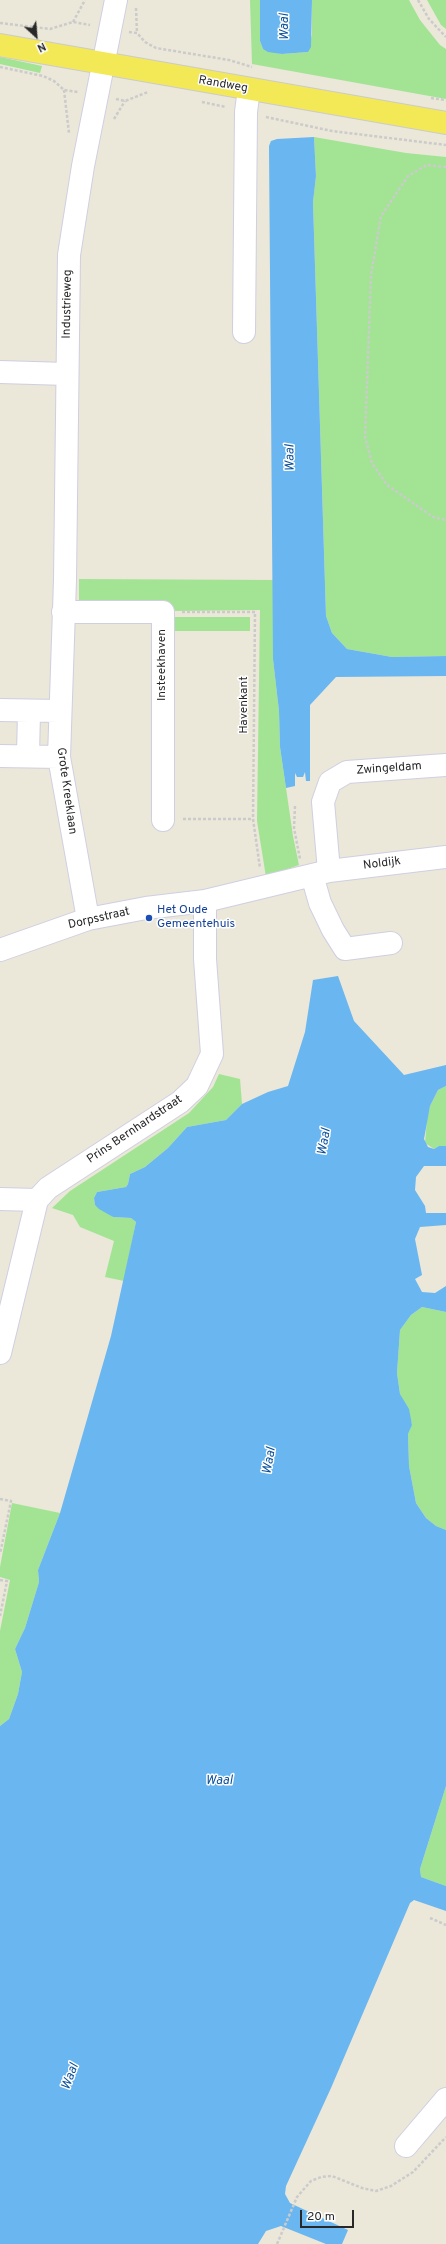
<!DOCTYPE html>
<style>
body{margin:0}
#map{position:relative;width:446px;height:2244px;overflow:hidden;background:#ebe7d9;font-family:Overpass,sans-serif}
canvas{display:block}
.north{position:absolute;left:16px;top:16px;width:40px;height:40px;-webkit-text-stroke:3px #fff;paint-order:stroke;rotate:154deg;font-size:11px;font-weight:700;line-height:16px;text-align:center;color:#282828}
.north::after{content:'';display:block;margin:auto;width:14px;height:18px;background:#282828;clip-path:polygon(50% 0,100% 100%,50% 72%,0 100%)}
.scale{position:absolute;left:300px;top:2210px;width:54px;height:18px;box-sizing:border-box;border:2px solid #282828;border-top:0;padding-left:5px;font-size:12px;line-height:14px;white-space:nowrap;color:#282828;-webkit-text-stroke:3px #fff;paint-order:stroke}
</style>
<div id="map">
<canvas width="446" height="2244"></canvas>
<div class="north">N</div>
<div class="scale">20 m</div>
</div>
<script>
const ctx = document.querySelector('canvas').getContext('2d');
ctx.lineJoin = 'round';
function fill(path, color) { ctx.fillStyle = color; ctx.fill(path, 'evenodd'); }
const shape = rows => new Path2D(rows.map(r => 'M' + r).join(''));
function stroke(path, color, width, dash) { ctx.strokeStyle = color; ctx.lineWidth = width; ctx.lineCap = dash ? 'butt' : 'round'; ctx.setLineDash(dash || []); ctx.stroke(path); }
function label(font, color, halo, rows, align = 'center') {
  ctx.font = font + ' Overpass,sans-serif'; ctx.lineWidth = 3; ctx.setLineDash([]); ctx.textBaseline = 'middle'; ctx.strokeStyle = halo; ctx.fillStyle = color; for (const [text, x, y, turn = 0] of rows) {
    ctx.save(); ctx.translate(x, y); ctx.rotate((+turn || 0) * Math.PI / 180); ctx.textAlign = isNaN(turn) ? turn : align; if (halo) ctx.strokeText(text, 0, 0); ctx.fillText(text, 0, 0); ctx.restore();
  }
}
fill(shape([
 [250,0,260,0,260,41,263,49,282,54,308,52,312,34,312,0,409,0,420,20,440,45,446,49,446,99,252,64],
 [427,0,446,0,446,29,441,25],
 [0,57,42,66,40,73,0,64],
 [314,137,406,153,446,157,446,656,392,657,347,649,332,633,326,616,313,202,316,176],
 [79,579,273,580,273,659,279,711,280,747,293,836,299,865,266,877,257,821,260,610,174,611,173,606,79,606],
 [173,617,250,617,250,631,173,631],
 [219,1074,240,1079,242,1104,226,1120,187,1127,168,1148,145,1167,130,1174,128,1184,126,1187,97,1192,94,1198,95,1205,113,1217,131,1218,136,1222,124,1281,105,1277,114,1241,80,1227,73,1215,52,1208,70,1191,189,1113,213,1087],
 [446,1086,446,1146,439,1146,434,1149,425,1143,427,1119,430,1106,438,1090],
 [422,1307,446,1312,446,1530,436,1526,426,1518,416,1503,409,1466,408,1434,412,1424,400,1394,397,1373,400,1330,411,1315],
 [12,1503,60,1513,38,1570,39,1582,25,1628,15,1649,22,1672,18,1694,9,1719,0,1726,0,1631,10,1580,0,1577,0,1567],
 [446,1786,446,1886,421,1877,420,1869]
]), '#a2e494');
fill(shape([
 [260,0,312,0,311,47,308,52,282,54,268,52,263,49,260,41],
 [314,137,316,176,313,202,326,616,332,633,347,649,392,657,446,656,446,676,336,677,310,705,310,781,306,781,305,772,303,777,297,777,295,773,295,786,286,788,280,747,279,711,273,659,269,146,271,141,277,139],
 [338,976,354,1021,404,1075,446,1065,446,1086,438,1090,430,1106,424,1139,428,1147,434,1149,439,1146,446,1146,446,1166,424,1166,416,1177,415,1190,425,1206,426,1213,446,1213,446,1225,420,1227,415,1239,422,1275,415,1279,422,1292,435,1293,446,1286,446,1312,422,1307,411,1315,400,1330,397,1373,400,1394,409,1409,412,1425,408,1434,409,1466,416,1503,426,1518,436,1526,446,1530,446,1786,420,1869,421,1877,446,1886,446,1911,414,1900,410,1903,331,2088,286,2186,285,2194,290,2203,348,2230,342,2244,326,2244,281,2226,266,2231,258,2244,0,2244,0,1726,9,1719,18,1694,22,1672,15,1649,25,1628,39,1582,38,1570,60,1513,111,1336,136,1222,131,1218,113,1217,99,1209,95,1205,94,1198,97,1192,126,1187,128,1184,130,1174,145,1167,168,1148,187,1127,226,1120,242,1104,268,1092,288,1086,305,1032,313,980]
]), '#69b6f1');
const minor = shape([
 [244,332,246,112,249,89],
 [0,372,67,374],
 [63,612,163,612,163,820],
 [0,710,59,711],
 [0,756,59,757],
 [28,756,29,711],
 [329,871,323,802,330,782,347,772,446,765],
 [312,875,320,903,333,930,345,949,391,943],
 [88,919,59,757,65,580,69,255,83,166,116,0],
 [0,950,88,919,146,908,205,901,329,871,446,857],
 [0,1199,37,1200],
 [0,1353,37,1200,48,1188,180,1102,197,1086,212,1054,205,959,205,901],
 [406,2146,446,2099]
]);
const major = shape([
 [0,45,446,123]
]);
stroke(minor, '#cfcfe2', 24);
stroke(major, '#cbcbcb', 24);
stroke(shape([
 [418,0,429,19,446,37],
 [136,8,137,33],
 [73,22,85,0],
 [0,23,50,29,73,22,90,25],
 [129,32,137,33,145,42,156,48,229,60,252,67],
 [0,67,43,76,54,81,64,90,78,92],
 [64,90,69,133],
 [431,98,446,100],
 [116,99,125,101,148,92],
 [202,102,226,107],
 [266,117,332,131,446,145],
 [114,119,125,101],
 [446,167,427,165,408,176,381,216,371,275,365,437,372,463,387,485,433,517,446,520],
 [182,612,255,612,253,819,260,868],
 [295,806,294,828,300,859],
 [183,819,253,819],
 [0,1499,11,1501,0,1554],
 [0,1580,7,1581,0,1616],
 [430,1918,446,1925],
 [277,2244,297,2197,311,2181,321,2177,332,2176,362,2188,376,2191,391,2186,413,2172,446,2137]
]), '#cbcbcb', 2.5, [3, 2]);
stroke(minor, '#fff', 22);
stroke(major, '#f3e956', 22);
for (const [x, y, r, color] of [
 [149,918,4,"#1a4fb4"]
]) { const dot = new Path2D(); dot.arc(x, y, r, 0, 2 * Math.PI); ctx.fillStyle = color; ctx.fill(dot); stroke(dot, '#fff', 1.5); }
label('12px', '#282828', '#fff', [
 ["Randweg",223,85,10],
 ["Industrieweg",68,304,-89],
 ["Insteekhaven",163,665,-90],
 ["Havenkant",245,705,-90],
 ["Zwingeldam",389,769,-4],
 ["Grote Kreeklaan",66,791,82],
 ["Noldijk",382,864,-7],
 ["Dorpsstraat",99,919,-13],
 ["Prins Bernhardstraat",135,1130,-34]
]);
label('12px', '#164399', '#fff', [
 ["Het Oude",157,911],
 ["Gemeentehuis",157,925]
], 'left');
label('italic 13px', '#0a519b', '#fff', [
 ["Waal",285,27,-90],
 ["Waal",291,458,-91],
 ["Waal",325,1142,-80],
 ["Waal",270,1461,-80],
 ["Waal",219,1781],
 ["Waal",71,2077,-70]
]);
</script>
